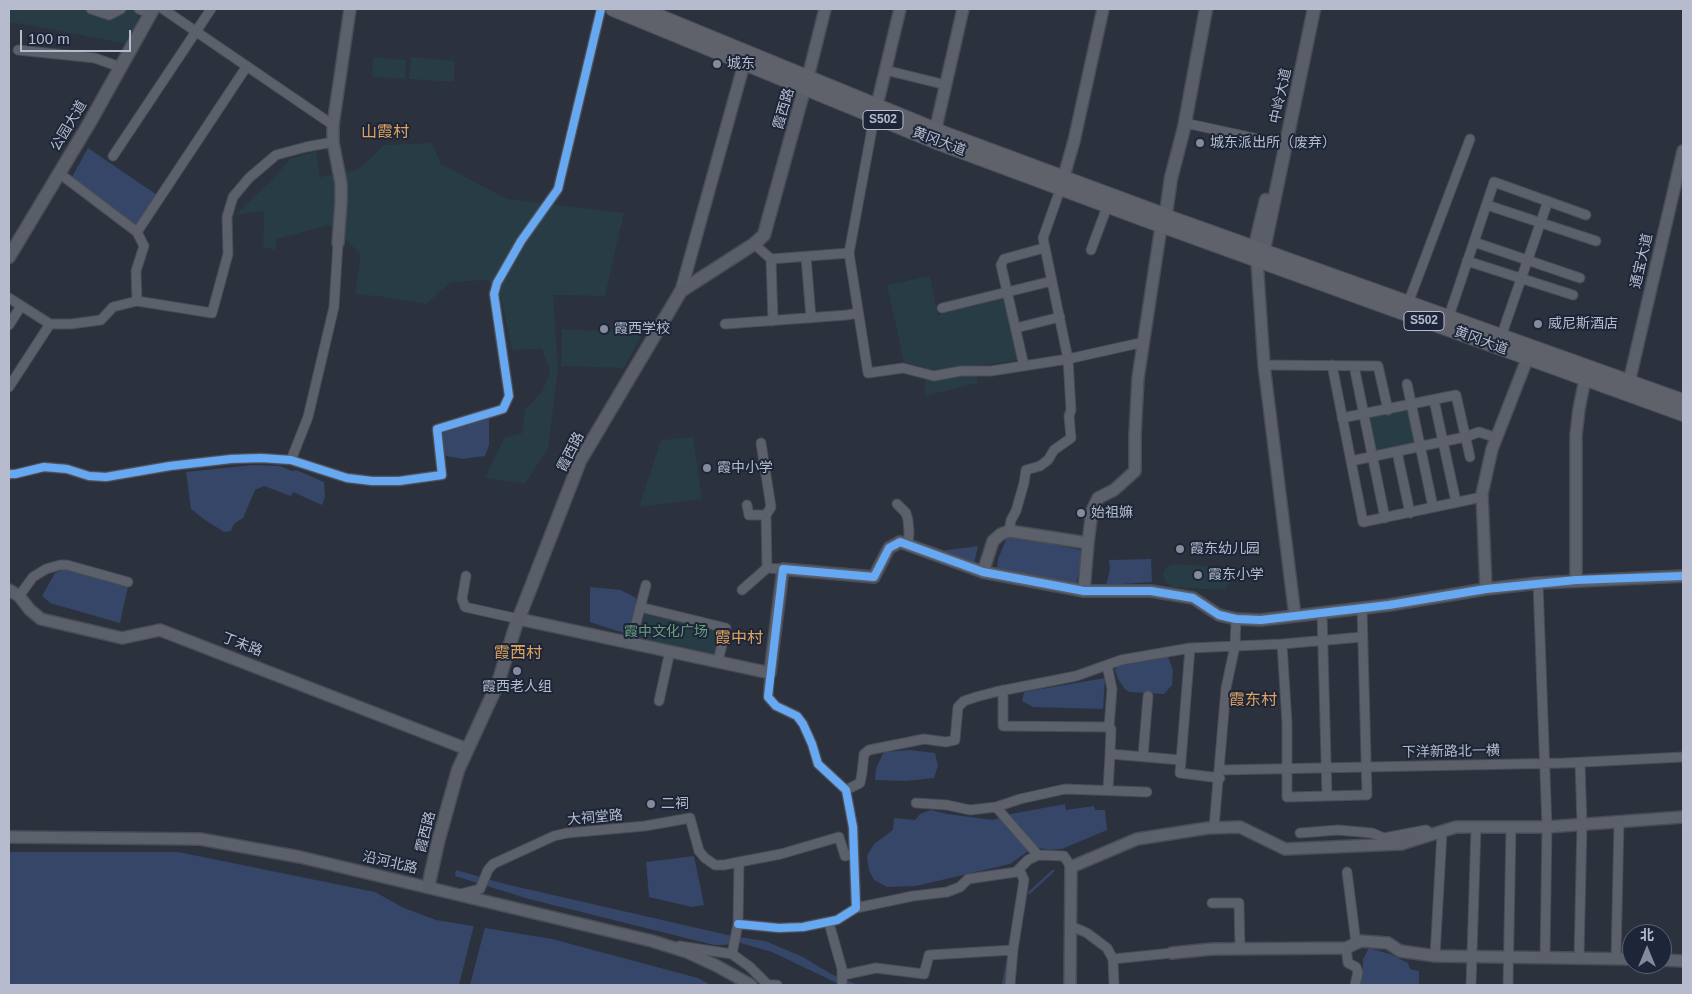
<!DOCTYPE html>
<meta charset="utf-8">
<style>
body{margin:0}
#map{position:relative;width:1692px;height:994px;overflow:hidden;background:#2b313d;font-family:Arial,"Noto Sans SC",sans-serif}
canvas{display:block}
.frame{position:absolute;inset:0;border:10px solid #b6bccd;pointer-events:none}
.north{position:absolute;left:1622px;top:924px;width:50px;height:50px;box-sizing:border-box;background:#1d2639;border:1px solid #5a6274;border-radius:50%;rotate:0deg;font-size:14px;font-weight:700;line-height:20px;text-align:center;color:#b6bccd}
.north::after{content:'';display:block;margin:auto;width:18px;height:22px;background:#858b9b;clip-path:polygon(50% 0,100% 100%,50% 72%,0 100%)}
.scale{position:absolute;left:20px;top:30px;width:111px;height:22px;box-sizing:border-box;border:2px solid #b6bccd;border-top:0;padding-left:6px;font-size:15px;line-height:18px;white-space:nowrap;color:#b6bccd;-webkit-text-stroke:4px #1d2639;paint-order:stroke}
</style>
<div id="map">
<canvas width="1692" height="994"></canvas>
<div class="frame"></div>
<div class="north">北</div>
<div class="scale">100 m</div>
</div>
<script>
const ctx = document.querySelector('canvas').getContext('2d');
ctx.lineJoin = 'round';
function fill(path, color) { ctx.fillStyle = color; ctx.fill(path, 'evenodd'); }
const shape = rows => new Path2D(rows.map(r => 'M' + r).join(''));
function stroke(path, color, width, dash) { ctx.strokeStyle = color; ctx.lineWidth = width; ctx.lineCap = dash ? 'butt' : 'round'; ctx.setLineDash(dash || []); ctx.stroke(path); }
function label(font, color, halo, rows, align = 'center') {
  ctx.font = font + ' Arial,"Noto Sans SC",sans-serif'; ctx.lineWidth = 4; ctx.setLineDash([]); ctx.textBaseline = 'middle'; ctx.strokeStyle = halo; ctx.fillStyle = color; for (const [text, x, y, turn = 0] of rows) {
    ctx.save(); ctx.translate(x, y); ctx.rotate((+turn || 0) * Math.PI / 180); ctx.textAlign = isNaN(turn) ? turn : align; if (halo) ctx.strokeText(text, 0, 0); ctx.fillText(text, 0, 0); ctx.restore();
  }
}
fill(shape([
 [9,9,143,9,139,15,135,31,128,44,28,25,9,22],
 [373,57,406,60,405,79,372,77],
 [411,57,455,61,454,82,409,79],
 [432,143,441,164,507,199,624,213,605,296,553,295,558,369,548,449,525,484,485,478,504,438,522,433,525,410,543,390,550,371,542,349,512,350,501,297,488,280,451,282,426,304,384,297,355,294,361,254,329,225,277,239,275,250,263,247,264,211,235,215,273,179,290,159,316,151,320,177,358,170,384,145],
 [930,276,938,315,1003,297,1019,360,974,366,978,383,925,396,925,368,904,362,887,285],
 [562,329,643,333,624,368,561,366],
 [1412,405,1421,446,1373,457,1364,414],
 [693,437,702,499,639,507,661,440],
 [1175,564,1221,567,1229,572,1230,582,1226,588,1221,590,1172,587,1165,582,1163,573,1166,567],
 [645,613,722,631,716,658,637,640]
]), '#273c44');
fill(shape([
 [88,148,157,195,137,226,72,177],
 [489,419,489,445,485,456,462,459,446,456,443,448,441,435,444,431,461,425],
 [252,465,280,466,292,471,296,470,324,482,325,497,322,505,293,492,291,496,264,486,255,490,243,518,234,524,231,531,224,532,205,520,191,509,186,472],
 [1008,535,1080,550,1080,565,1076,585,997,569,998,559],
 [978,546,974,564,940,551],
 [1151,559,1152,582,1106,585,1110,570,1109,560],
 [64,569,128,586,120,623,50,603,42,596,55,573],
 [590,587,621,590,636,598,638,608,635,624,624,633,590,622],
 [1168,657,1173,670,1172,685,1164,694,1129,692,1125,689,1118,679,1115,670,1118,666],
 [1105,678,1103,709,1033,707,1022,701,1024,692],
 [910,750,935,753,938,766,934,778,906,781,875,780,876,768,884,752],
 [1065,804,1066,810,1094,806,1095,810,1105,810,1107,830,1062,849,1049,850,1034,847,1010,864,916,886,887,887,874,880,869,870,867,856,874,844,893,830,894,818,915,820,920,814,931,810,947,814,993,820,1011,814],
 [9,852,178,852,375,892,404,908,436,920,552,939,698,978,711,985,9,985],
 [694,856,704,905,692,907,649,897,646,862],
 [456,870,505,884,732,936,765,941,803,957,831,974,858,985,841,985,772,952,737,942,724,945,714,945,529,899,455,876],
 [1369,948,1390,954,1408,963,1410,969,1419,971,1419,985,1360,985,1363,969,1363,959]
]), '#354669');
fill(shape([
 [474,925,485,927,470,985,459,985]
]), '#2b313d');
stroke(shape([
 [1029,893,1053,871],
 [1003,985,1008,959]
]), '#354669', 2.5);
const minor = shape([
 [91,9,109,15,121,9],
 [139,9,150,14],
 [163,9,333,125],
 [18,50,95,58,120,67],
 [885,70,946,85],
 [874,118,849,253,868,373,903,368,934,376,961,371,991,371,1068,359,1144,342],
 [1185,123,1286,145],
 [113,156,211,9],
 [59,173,137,232,247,66],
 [1487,205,1596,241],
 [137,232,144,246,136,271,137,301,212,313,228,254,227,217,233,197,249,178,276,155,306,147,333,142],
 [1474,242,1580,278],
 [754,244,771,259,849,253],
 [1091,250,1107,207],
 [806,257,811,318],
 [771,259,773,321],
 [1467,261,1573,295],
 [9,298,50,324,71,324,101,320,113,307,137,301],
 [1410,298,1470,139],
 [942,308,1052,281],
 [1450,313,1494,182,1586,215],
 [725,324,847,315,858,313],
 [9,325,21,306],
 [1016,328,1060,317],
 [1502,334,1548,201],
 [1264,365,1378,366,1388,410],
 [1332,365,1363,522,1482,497],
 [1024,366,1001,265,1004,259,1044,248],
 [1354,366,1385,518],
 [1407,384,1433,507],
 [9,387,50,324],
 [1434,400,1456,502],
 [1342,418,1456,395,1470,457],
 [761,443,771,507,766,515,767,568,783,569],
 [1397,452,1410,513],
 [291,460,308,417,334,307,338,243],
 [1351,461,1465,437,1479,432,1497,438],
 [9,474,15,474,44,467,67,469,89,476,106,477,170,466,231,459,261,458,291,460,347,478,372,481,399,481,442,475,437,429,503,409,509,396,494,294,497,283,521,241,558,189,601,9],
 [897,504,906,513,908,520,909,533,908,545],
 [747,505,749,515,766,515],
 [1009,531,1011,520,1016,511,1024,483,1026,470,1040,466,1048,460,1054,450,1071,438,1069,416,1071,410,1068,359,1043,238,1060,190],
 [466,576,462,599,465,607,519,619],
 [1538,583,1547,827,1545,957],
 [742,590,767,568],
 [19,596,33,577,46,569,60,565,67,565,128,582],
 [640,607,726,628,718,661],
 [1322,613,1327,796],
 [631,643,646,585],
 [1282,644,1287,723,1287,797,1367,795,1362,608],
 [1190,648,1180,773,1220,778],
 [1107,665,1112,689,1109,727,1111,729,1110,754,1108,790],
 [1003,690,1003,726,1109,727],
 [659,701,670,651],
 [1110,754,1181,760],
 [1143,756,1148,696],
 [1220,770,1565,763,1683,757],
 [846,790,860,783,862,773,864,754,869,750,924,739,946,742,955,740,958,707,964,701,976,697,995,692,1076,676,1121,660,1190,648,1282,644,1362,637],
 [916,803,947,805,970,810,996,807,1020,799,1065,789,1147,792],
 [996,807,1038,855],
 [1214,827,1226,688,1235,646,1236,619],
 [1300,833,1338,830,1372,833,1384,838,1426,830,1432,835],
 [739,862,781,854,839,837,845,856,854,854],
 [1347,872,1356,943],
 [460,894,480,889,488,870,493,864,554,836,567,833,645,826,690,818,699,851,705,858,715,865,724,865,739,862,738,924,732,954,679,946],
 [1212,903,1239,903,1240,949],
 [856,908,913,896,947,892,960,887,968,879,1016,872,1028,860,1038,855,1064,856,1071,867],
 [829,923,842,969,842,985],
 [738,924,779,928,803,927,837,920,856,908,853,827,846,790,818,764,812,744,803,724,797,716,776,706,768,697,770,673],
 [1071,926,1087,933,1107,948,1113,959,1172,953],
 [1346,948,1348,963,1356,967,1358,972,1355,985],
 [732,954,750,967,768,985,777,985],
 [1435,956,1442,832],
 [1579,958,1582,824,1580,763],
 [1113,959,1114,985],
 [1616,959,1619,821],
 [843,975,876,968,924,974,929,955,1013,950],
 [1010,985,1013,950,1024,880,1019,869],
 [1471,985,1476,827],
 [1508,985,1511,827]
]);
const tertiary = shape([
 [808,77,825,9],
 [877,105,900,9],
 [934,136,963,9],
 [1064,176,1074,141,1103,9],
 [338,243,341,203,341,183,333,142,333,125,350,9],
 [1257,261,1264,365,1295,616],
 [681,291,744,64],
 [1630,378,1683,151],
 [983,572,993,541,1001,534,1009,531,1088,543,1092,511,1098,498,1114,490,1135,471,1135,435,1138,378,1161,227],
 [1576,580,1576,435,1579,409,1585,379],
 [1486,589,1482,494,1492,449,1526,362],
 [9,590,19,596,30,610,41,619,122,638,160,630,467,749],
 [1084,591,1088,543],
 [519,619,770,673,783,569,874,577,889,548,900,542,983,572,1084,591,1151,591,1193,598,1219,615,1236,619,1261,620,1389,605,1486,589,1538,583,1683,576],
 [9,837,200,839,300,857,652,941,687,952,717,966,751,985],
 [1172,953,1212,949,1346,948,1361,941,1388,943,1400,951,1435,956,1632,959],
 [1662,960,1683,961],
 [1070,985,1071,867,1137,839,1208,828,1240,827,1285,849,1401,844,1456,827,1547,827,1683,817]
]);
const secondary = shape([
 [1162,224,1166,213,1171,178,1184,128,1206,9],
 [1255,246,1266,200],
 [1264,249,1314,9],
 [9,257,90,122,153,9],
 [428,887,438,842,458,770,498,683,515,628,580,461,681,291,754,244,764,235,807,79]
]);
const primary = shape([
 [613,9,939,143,1157,224],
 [641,9,943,133,1164,215],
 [1168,217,1683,401],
 [1166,227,1683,414]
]);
stroke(minor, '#484c56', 11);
stroke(tertiary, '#484c56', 14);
stroke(secondary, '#484c56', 15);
stroke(primary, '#494e59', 16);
stroke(minor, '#5c606a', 9);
stroke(tertiary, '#5c606a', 11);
stroke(secondary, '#5a5e68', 12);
stroke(primary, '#5f626b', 14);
stroke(shape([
 [9,474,15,474,44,467,67,469,89,476,106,477,170,466,231,459,261,458,291,460,347,478,372,481,399,481,442,475,437,429,503,409,509,396,494,294,497,283,521,241,558,189,601,9],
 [738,924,779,928,803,927,837,920,856,908,853,827,846,790,818,764,812,744,803,724,797,716,776,706,768,697,783,569,874,577,889,548,900,542,983,572,1084,591,1151,591,1193,598,1219,615,1236,619,1261,620,1389,605,1486,589,1576,580,1683,576]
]), '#66a8f1', 8);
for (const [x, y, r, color] of [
 [717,64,5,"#858b9b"],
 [1200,143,5,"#858b9b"],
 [1538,324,5,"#858b9b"],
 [604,329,5,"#858b9b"],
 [707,468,5,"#858b9b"],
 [1081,513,5,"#858b9b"],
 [1180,549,5,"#858b9b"],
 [1198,575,5,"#858b9b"],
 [517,671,5,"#858b9b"],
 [651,804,5,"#858b9b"]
]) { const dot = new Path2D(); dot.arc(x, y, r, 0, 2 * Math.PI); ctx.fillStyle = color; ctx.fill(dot); stroke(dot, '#1d2639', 2); }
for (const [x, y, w] of [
 [883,120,40],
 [1424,321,40]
]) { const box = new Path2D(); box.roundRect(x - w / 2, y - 9.5, w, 19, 4); ctx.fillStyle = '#1d2639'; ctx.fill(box); stroke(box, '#b6bccd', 1); }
label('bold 12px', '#b6bccd', null, [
 ["S502",883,120],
 ["S502",1424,321]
]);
label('14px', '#b6bccd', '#1d2639', [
 ["城东",727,64],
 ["城东派出所（废弃）",1210,143],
 ["威尼斯酒店",1548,324],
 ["霞西学校",614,329],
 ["霞中小学",717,468],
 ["始祖嫲",1091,513],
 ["霞东幼儿园",1190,549],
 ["霞东小学",1208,575],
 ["霞西老人组",517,687,"center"],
 ["二祠",661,804]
], 'left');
label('14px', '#b6bccd', '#1d2639', [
 ["中岭大道",1281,96,-78],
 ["霞西路",784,109,-74],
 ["公园大道",69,126,-59],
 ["黄冈大道",939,142,21],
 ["通宝大道",1642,261,-77],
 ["黄冈大道",1481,341,20],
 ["霞西路",571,452,-63],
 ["丁未路",242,645,21],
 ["下洋新路北一横",1451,752,-1],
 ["大祠堂路",595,818,-5],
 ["霞西路",426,832,-76],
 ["沿河北路",390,863,13]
]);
label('14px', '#6ba07c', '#1d2639', [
 ["霞中文化广场",666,632]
]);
label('16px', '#e0a45e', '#1d2639', [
 ["山霞村",385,133],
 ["霞中村",739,639],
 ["霞西村",518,654],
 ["霞东村",1253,701]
]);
</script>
